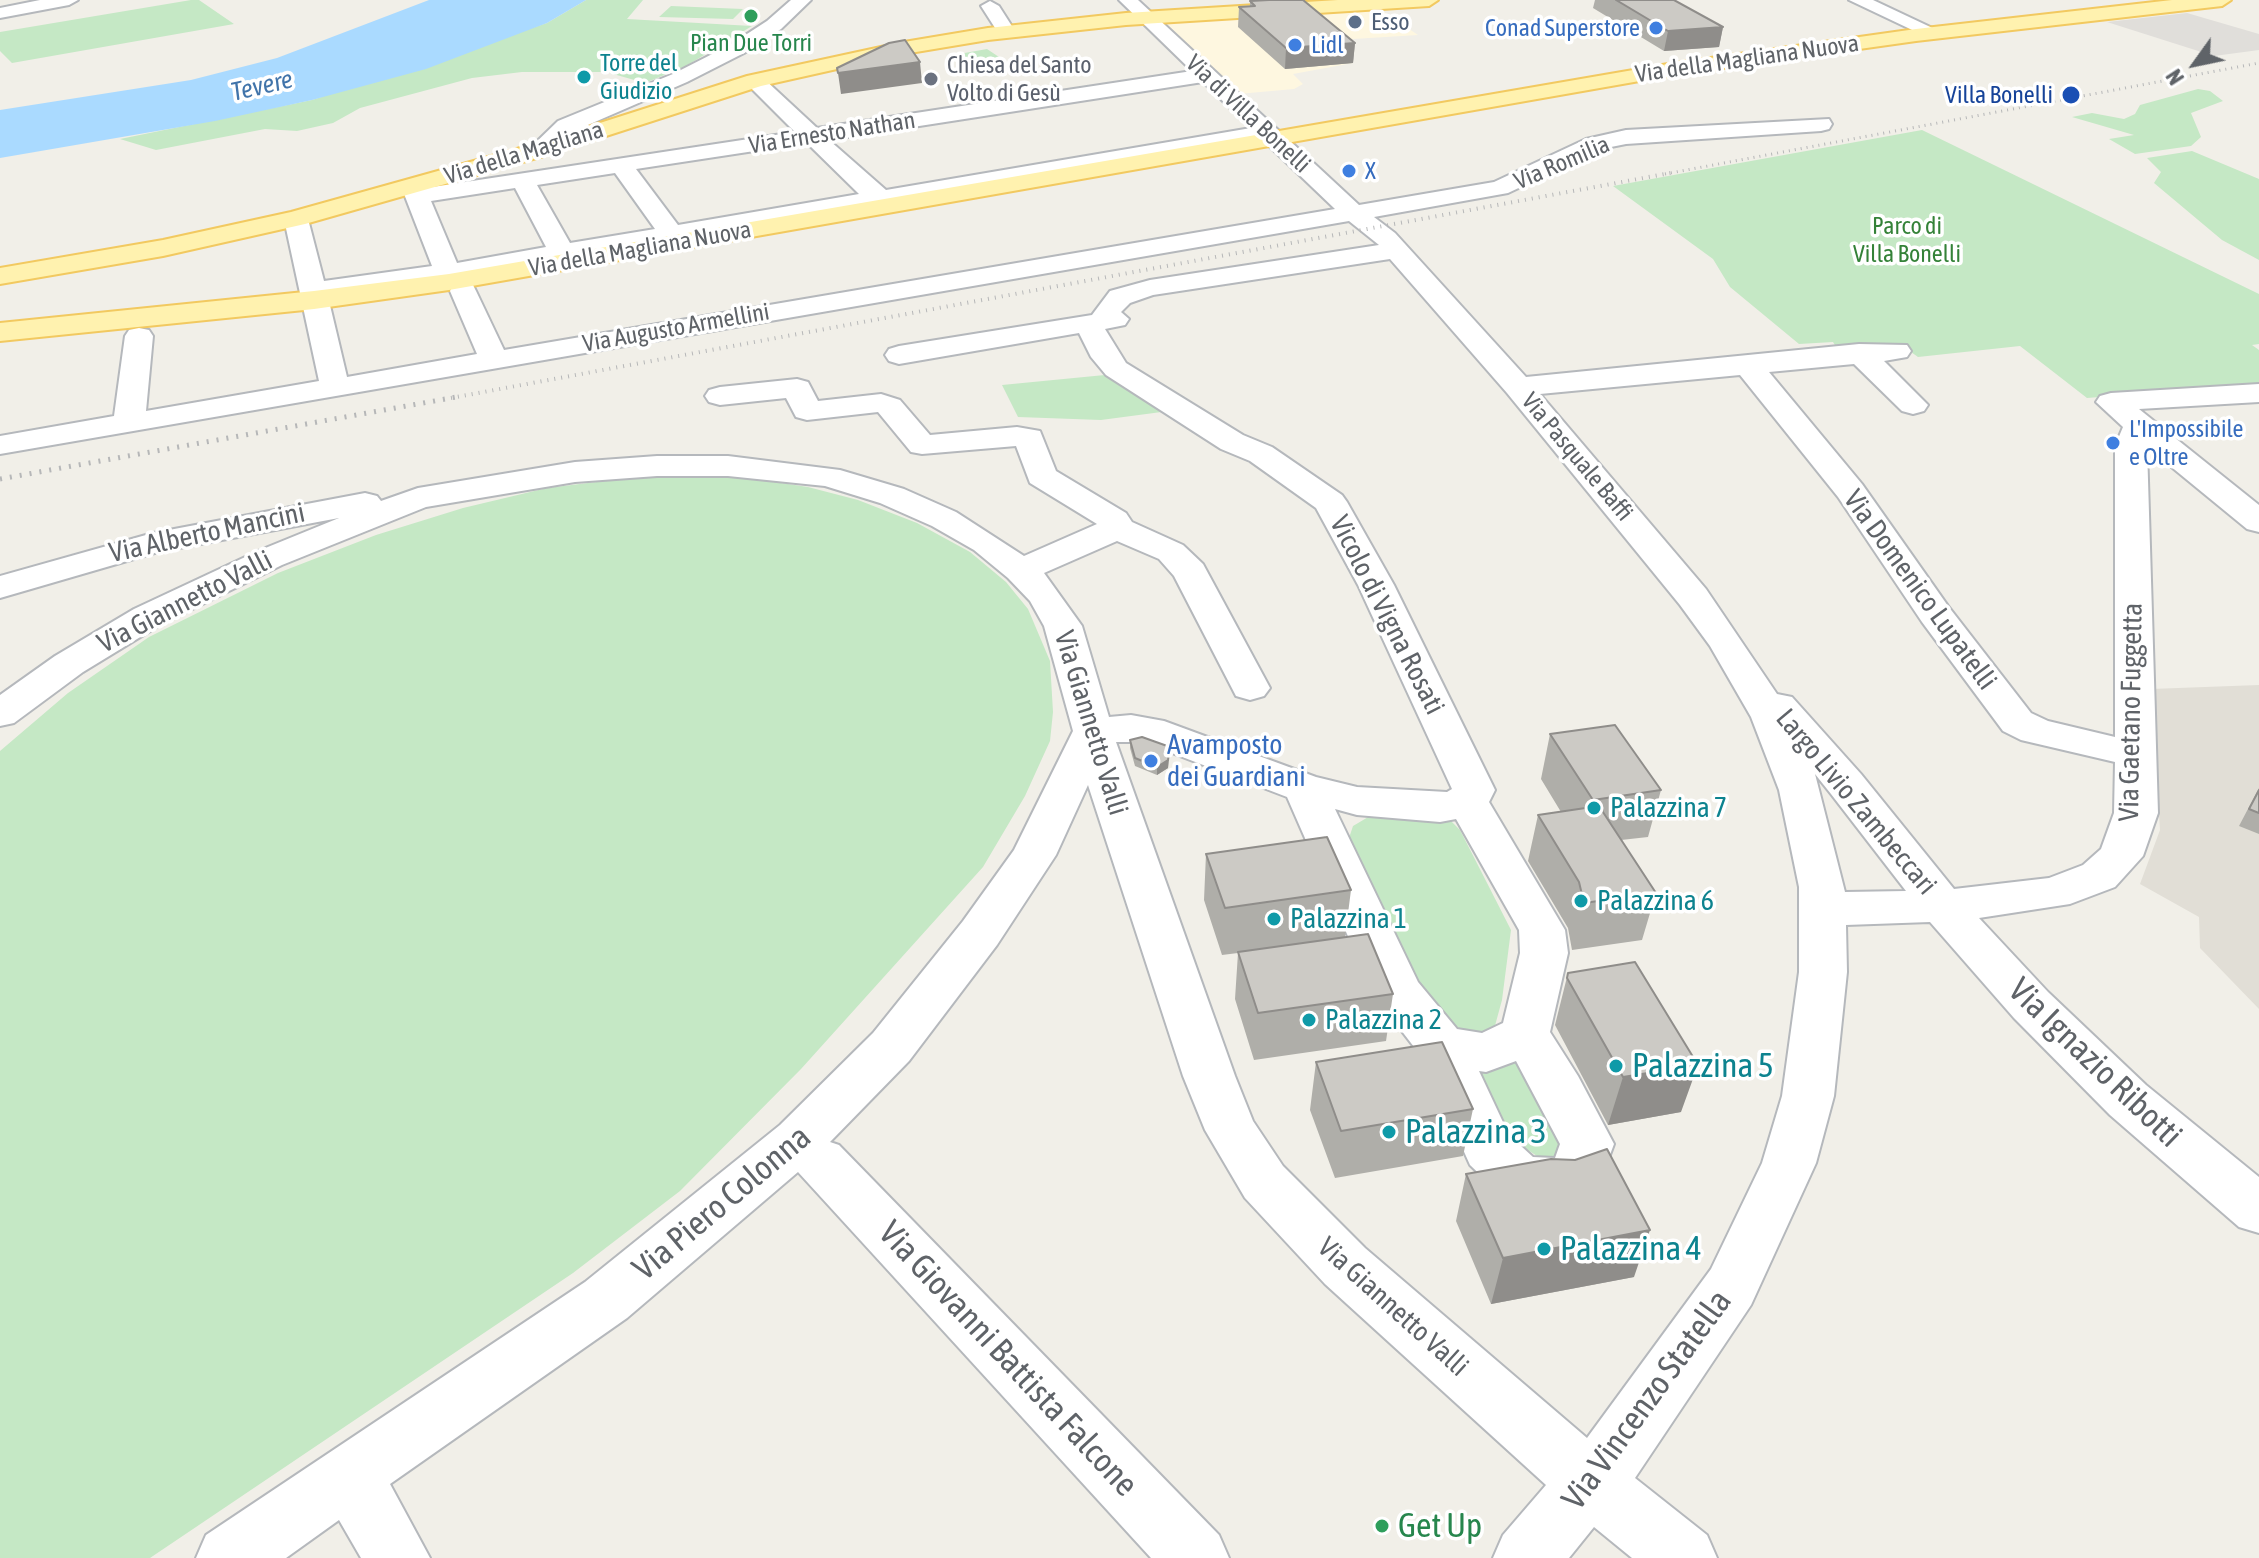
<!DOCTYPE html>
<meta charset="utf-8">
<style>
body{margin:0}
#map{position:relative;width:2259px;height:1558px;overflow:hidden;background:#f1efe8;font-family:"Asap Condensed",sans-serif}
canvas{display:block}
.north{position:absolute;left:2155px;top:24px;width:80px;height:80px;-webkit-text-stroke:6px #fff;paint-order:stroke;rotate:237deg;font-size:22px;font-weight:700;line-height:32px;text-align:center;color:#5f6368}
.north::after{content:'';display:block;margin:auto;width:28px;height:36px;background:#5f6368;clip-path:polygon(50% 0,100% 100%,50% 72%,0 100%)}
</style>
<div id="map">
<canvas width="2259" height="1558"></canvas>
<div class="north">N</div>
</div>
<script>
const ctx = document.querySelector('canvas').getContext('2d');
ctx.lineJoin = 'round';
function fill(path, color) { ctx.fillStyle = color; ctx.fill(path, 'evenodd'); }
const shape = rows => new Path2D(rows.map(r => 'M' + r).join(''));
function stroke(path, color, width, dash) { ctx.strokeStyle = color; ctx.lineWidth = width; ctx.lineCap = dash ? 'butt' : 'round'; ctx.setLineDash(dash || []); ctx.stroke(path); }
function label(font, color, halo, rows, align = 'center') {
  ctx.font = font + ' "Asap Condensed",sans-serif'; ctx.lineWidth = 7; ctx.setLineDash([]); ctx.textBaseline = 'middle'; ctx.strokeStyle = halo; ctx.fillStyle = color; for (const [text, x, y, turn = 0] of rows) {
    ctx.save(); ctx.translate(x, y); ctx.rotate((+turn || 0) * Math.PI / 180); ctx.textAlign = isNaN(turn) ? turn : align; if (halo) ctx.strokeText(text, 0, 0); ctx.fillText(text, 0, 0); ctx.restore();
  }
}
fill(shape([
 [1381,10,1418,35,1337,40,1305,13],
 [1294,14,1353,63,1293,74,1303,84,1294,89,1238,94,1160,23]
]), '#fef7e0');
fill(shape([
 [2187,13,2259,34,2259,50,2214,56,2107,22]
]), '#e0deda');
fill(shape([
 [2259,685,2259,1009,2200,948,2199,917,2140,884,2160,830,2151,689]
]), '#e1ded6');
fill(shape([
 [191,0,199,0,234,24,12,63,0,51,0,32],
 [586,0,643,0,627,19,752,26,686,66,645,83,606,72,522,72,472,78,360,108,333,123,297,131,265,129,156,150,120,139,312,100,547,23],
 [671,6,743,9,733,19,659,17],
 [987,49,1017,69,986,74,959,54],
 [2198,89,2210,91,2223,101,2191,113,2201,137,2191,146,2135,154,2109,139,2134,135,2072,117,2092,113,2124,119,2135,114,2140,105],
 [1922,130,2259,294,2259,344,2252,345,2259,350,2259,384,2087,398,2020,346,1918,357,1904,347,1838,350,1833,342,1799,344,1730,287,1713,259,1613,186],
 [2192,151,2259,179,2259,260,2222,240,2154,183,2161,172,2147,158],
 [1115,374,1169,411,1101,420,1018,417,1002,385],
 [637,477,748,478,808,487,858,500,917,523,970,552,1006,582,1028,609,1050,661,1053,712,1050,741,1025,796,983,867,801,1069,680,1191,573,1273,150,1558,0,1558,0,751,68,693,149,637,278,573,376,535,463,508,547,488],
 [1430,812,1451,821,1460,830,1511,930,1502,1000,1493,1033,1466,1037,1422,998,1348,841,1353,826,1375,813],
 [1513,1061,1529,1066,1563,1150,1555,1158,1540,1158,1522,1146,1477,1083,1479,1065]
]), '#c5e8c5');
fill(shape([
 [429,0,586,0,547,23,426,69,312,100,215,121,0,158,0,110,191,80,277,58]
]), '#aadaff');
const minor = shape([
 [40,0,78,0,69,5,0,18,0,8,40,0],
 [791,0,811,0,781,29,744,53,687,82,574,131,547,155,539,157,528,150,558,121,673,74,730,45,767,21,791,0],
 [1119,0,1138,0,1359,205,1494,182,1586,139,1626,130,1829,119,1832,124,1829,129,1821,131,1626,144,1601,149,1508,193,1374,217,1395,233,1526,377,1859,344,1907,345,1911,351,1907,357,1884,361,1928,405,1924,411,1913,414,1902,411,1854,364,1769,372,1862,484,1948,606,2031,713,2048,721,2115,737,2115,446,2123,427,2096,402,2100,396,2111,393,2259,384,2259,402,2139,409,2259,505,2259,532,2247,529,2147,447,2158,813,2143,856,2115,887,2070,904,1979,918,2048,992,2146,1085,2259,1177,2259,1233,2239,1227,2110,1115,2014,1018,1930,922,1846,925,1847,972,1834,1096,1816,1163,1751,1305,1635,1478,1707,1535,1717,1558,1632,1558,1594,1527,1569,1558,1493,1558,1503,1535,1546,1485,1325,1284,1245,1198,1205,1130,1183,1076,1088,785,1056,855,997,945,909,1061,830,1142,839,1145,1219,1535,1229,1558,1151,1558,798,1172,627,1318,390,1484,430,1558,361,1558,339,1520,286,1558,196,1558,206,1535,585,1282,780,1125,873,1033,963,921,1014,850,1073,731,1044,626,1030,601,1008,578,974,550,932,526,880,503,825,486,728,476,657,476,575,482,426,507,282,565,160,625,83,672,14,723,0,726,0,695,55,656,134,609,258,551,339,518,158,552,0,598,0,576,153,533,365,493,377,496,381,501,418,488,575,462,657,456,728,456,840,470,904,489,956,512,1024,556,1097,524,1030,483,1016,446,922,454,911,452,878,412,807,420,796,417,786,398,720,405,709,402,705,396,709,390,720,387,797,379,808,382,818,401,881,394,900,400,930,435,1017,427,1040,431,1056,471,1126,513,1132,522,1183,545,1203,564,1270,688,1264,696,1250,700,1236,696,1174,576,1159,559,1117,541,1044,573,1082,626,1109,717,1131,715,1164,721,1316,777,1357,787,1447,792,1452,789,1358,585,1316,508,1250,461,1221,449,1106,375,1091,357,1079,333,899,364,889,361,885,355,889,349,899,346,1092,315,1110,291,1150,280,1379,245,1349,221,0,454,0,436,114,416,125,336,129,330,139,328,149,330,153,336,146,411,319,381,284,219,287,214,305,214,308,219,324,281,432,266,401,186,405,181,421,181,426,188,795,132,748,85,745,81,748,77,762,77,817,128,1192,71,1119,0],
 [1203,82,1251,128,886,190,829,140,1203,82],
 [1253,141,1266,143,1335,209,504,350,476,291,473,285,463,283,453,285,450,291,477,354,347,377,328,297,448,280,879,205,895,211,904,209,905,201,1253,141],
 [807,143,859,194,678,225,636,169,807,143],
 [615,173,655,229,570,243,537,185,615,173],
 [515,188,546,247,457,263,431,201,515,188],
 [1390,259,1507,393,1680,605,1710,646,1751,717,1779,790,1799,887,1799,972,1782,1096,1762,1163,1711,1269,1587,1438,1365,1248,1283,1166,1253,1121,1235,1076,1116,742,1143,742,1287,797,1361,966,1384,1008,1421,1056,1470,1165,1496,1190,1535,1203,1562,1204,1598,1187,1614,1144,1578,1076,1550,1032,1568,953,1565,930,1489,802,1495,790,1394,585,1347,502,1342,495,1272,447,1243,435,1126,363,1105,329,1125,325,1129,319,1121,312,1130,303,1153,295,1390,259],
 [1740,375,1838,497,1922,622,2003,731,2021,740,2115,762,2114,813,2101,849,2083,865,2049,878,1954,889,1861,774,1792,697,1777,694,1706,589,1540,394,1740,375],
 [1815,774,1831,794,1906,891,1845,892,1815,774],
 [1335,809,1357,815,1440,822,1456,819,1519,930,1520,953,1503,1023,1482,1033,1457,1029,1418,982,1335,809],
 [1516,1061,1560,1144,1555,1158,1533,1157,1509,1135,1479,1071,1486,1072,1516,1061],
 [1849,0,1873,0,1943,33,1941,37,1927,37,1849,0],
 [990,1,999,6,1015,31,1013,35,1006,37,997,31,981,6,990,1]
]);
const major = shape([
 [1338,0,1438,0,1429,6,1126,25,988,40,904,54,761,86,547,155,305,224,163,256,0,284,0,268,163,240,291,212,531,145,747,76,904,42,988,28,1126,13,1338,0],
 [2172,0,2231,0,2222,6,1916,41,1668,76,449,290,314,309,0,341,0,323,314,291,449,274,1668,64,1916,29,2172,0]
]);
stroke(minor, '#b5b8bc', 4);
stroke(major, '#f2c960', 4);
fill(minor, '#fff');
fill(major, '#fff2af');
stroke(shape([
 [1665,174,2259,63]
]), '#b6b7b8', 3, [1, 5]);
stroke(shape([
 [451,398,1676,172]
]), '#b6b7b8', 4, [1, 6]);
stroke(shape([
 [0,479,462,396]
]), '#b6b7b8', 5, [2, 8]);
fill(shape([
 [1595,0,1674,0,1723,27,1719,47,1664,51,1593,8],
 [1250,1,1355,43,1353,63,1285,69,1238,27,1239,7,1250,6],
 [1550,734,1661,790,1648,837,1621,840,1656,893,1642,940,1572,950,1568,928,1528,861,1538,815,1561,812,1541,779],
 [1130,740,1170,747,1168,768,1157,775,1135,766,1130,748],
 [2259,788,2259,834,2239,826],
 [1206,854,1351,890,1345,937,1393,994,1386,1041,1254,1060,1235,999,1238,953,1222,955,1204,900],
 [1568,973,1681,1112,1608,1125,1555,1025],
 [1316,1062,1473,1109,1463,1156,1335,1178,1310,1110],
 [1466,1174,1634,1277,1491,1304,1456,1221]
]), '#afaea9');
fill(shape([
 [1723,27,1719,47,1664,51,1668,31],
 [1355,43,1353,63,1285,69,1286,48],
 [920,62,922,83,841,94,838,73],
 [1170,747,1168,768,1157,775,1157,767],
 [1698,1065,1681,1112,1608,1125,1623,1077],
 [1650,1230,1634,1277,1491,1304,1503,1258]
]), '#8f8d8a');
const building = shape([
 [1269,0,1303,0,1355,43,1286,48,1239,7,1255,6,1250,1,1269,0],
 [1616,0,1674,0,1723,27,1668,31,1616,0],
 [905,40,920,62,838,73,837,68,889,43,905,40],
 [1615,725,1661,790,1593,800,1550,734,1615,725],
 [1142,737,1170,747,1168,760,1157,767,1135,758,1130,740,1142,737],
 [2259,790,2259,813,2249,809,2259,790],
 [1599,806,1656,893,1584,903,1579,882,1538,815,1599,806],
 [1327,837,1351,890,1225,908,1206,854,1327,837],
 [1368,934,1393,994,1258,1013,1238,952,1368,934],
 [1635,962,1698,1065,1623,1077,1567,978,1568,973,1635,962],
 [1442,1042,1473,1109,1341,1131,1316,1062,1442,1042],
 [1607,1149,1650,1230,1503,1258,1466,1174,1551,1159,1575,1160,1607,1149]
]);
fill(building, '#cccac5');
stroke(building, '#8f8d8a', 2);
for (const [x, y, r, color] of [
 [751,16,8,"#2e9e5b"],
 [1355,22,8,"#5c6f8a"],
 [1656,28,8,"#3f7fe0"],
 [1295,45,8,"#3f7fe0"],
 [584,77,8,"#0f9aa8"],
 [931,79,8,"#6b7280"],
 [2071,95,10,"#1a4fb4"],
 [1349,171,8,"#3f7fe0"],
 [2113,443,8,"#3f7fe0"],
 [1151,761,8,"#3f7fe0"],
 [1594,808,8,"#0f9aa8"],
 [1581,901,8,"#0f9aa8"],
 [1274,919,8,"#0f9aa8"],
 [1309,1020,8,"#0f9aa8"],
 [1616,1066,8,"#0f9aa8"],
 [1389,1132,8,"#0f9aa8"],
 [1544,1249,8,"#0f9aa8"],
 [1382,1526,8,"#2e9e5b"]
]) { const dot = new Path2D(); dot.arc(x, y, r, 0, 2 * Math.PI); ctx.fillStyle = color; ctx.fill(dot); stroke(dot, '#fff', 3); }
label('24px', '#4e5e75', '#fff', [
 ["Esso",1371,22]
], 'left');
label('24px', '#366cbe', '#fff', [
 ["Conad Superstore",1640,28,"right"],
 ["Lidl",1311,45],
 ["X",1365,171],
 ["L'Impossibile",2129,429],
 ["e Oltre",2129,457]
], 'left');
label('24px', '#27864d', '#fff', [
 ["Pian Due Torri",751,43]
]);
label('24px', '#5f6368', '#fff', [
 ["Via della Magliana Nuova",1747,59,-8],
 ["Via di Villa Bonelli",1248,114,43],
 ["Via Ernesto Nathan",832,133,-9],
 ["Via della Magliana",524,153,-17],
 ["Via Romilia",1562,163,-23],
 ["Via della Magliana Nuova",640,249,-10],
 ["Via Augusto Armellini",676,328,-10],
 ["Via Pasquale Baffi",1577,457,50]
]);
label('24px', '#0d838f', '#fff', [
 ["Torre del",600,63],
 ["Giudizio",600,91]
], 'left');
label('24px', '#5b616d', '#fff', [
 ["Chiesa del Santo",947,65],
 ["Volto di Gesù",947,93]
], 'left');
label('24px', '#164399', '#fff', [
 ["Villa Bonelli",2053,95]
], 'right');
label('24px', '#348238', '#fff', [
 ["Parco di",1907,226],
 ["Villa Bonelli",1907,254]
]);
label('italic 26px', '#4174aa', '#fff', [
 ["Tevere",262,86,-13]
]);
label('28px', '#5f6368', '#fff', [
 ["Via Alberto Mancini",207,533,-12],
 ["Via Domenico Lupatelli",1920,590,54],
 ["Via Giannetto Valli",185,602,-27],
 ["Vicolo di Vigna Rosati",1387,615,63],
 ["Via Gaetano Fuggetta",2131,712,-89],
 ["Via Giannetto Valli",1091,723,73],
 ["Largo Livio Zambeccari",1856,802,50],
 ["Via Giannetto Valli",1393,1307,42]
]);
label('28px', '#366cbe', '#fff', [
 ["Avamposto",1167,745],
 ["dei Guardiani",1167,777]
], 'left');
label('28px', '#0d838f', '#fff', [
 ["Palazzina 7",1610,808],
 ["Palazzina 6",1597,901],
 ["Palazzina 1",1290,919],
 ["Palazzina 2",1325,1020]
], 'left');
label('34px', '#5f6368', '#fff', [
 ["Via Ignazio Ribotti",2095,1063,44],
 ["Via Piero Colonna",722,1203,-40],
 ["Via Giovanni Battista Falcone",1008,1359,47],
 ["Via Vincenzo Statella",1647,1400,-54]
]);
label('34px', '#0d838f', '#fff', [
 ["Palazzina 5",1632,1066],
 ["Palazzina 3",1405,1132],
 ["Palazzina 4",1560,1249]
], 'left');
label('34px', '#27864d', '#fff', [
 ["Get Up",1398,1526]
], 'left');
</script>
